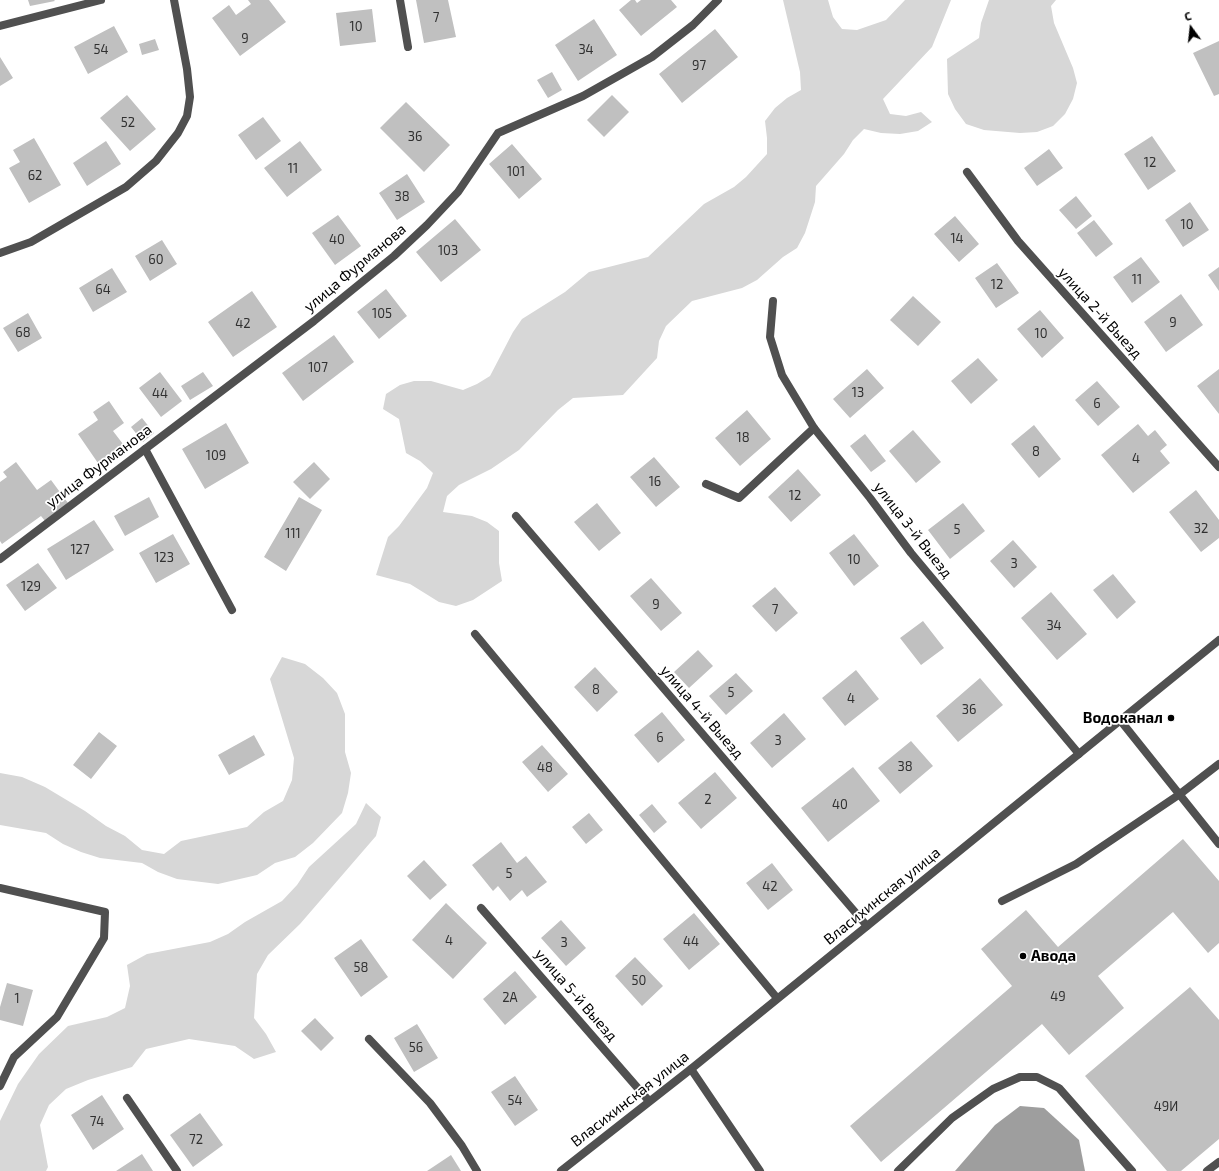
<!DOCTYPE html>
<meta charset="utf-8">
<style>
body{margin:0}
#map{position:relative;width:1219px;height:1171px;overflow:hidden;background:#fff;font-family:"Exo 2",sans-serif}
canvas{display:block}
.north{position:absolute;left:1171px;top:8px;width:40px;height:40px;-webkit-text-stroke:3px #fff;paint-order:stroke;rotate:345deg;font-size:11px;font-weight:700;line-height:16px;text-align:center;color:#000}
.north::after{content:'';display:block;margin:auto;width:14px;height:18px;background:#000;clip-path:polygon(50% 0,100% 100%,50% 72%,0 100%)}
</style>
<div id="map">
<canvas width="1219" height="1171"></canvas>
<div class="north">С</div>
</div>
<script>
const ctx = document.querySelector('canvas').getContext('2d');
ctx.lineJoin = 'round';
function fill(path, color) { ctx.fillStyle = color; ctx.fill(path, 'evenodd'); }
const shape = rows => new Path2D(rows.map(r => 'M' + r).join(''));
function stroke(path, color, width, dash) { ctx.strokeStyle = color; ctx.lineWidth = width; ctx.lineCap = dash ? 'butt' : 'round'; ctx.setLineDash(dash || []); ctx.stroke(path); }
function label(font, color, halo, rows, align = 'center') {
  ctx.font = font + ' "Exo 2",sans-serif'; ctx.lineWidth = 3.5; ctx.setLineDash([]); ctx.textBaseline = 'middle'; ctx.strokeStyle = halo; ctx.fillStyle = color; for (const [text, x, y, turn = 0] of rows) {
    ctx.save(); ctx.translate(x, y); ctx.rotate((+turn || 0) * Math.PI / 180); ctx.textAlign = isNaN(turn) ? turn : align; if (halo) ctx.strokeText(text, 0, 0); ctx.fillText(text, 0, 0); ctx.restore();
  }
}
fill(shape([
 [783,0,828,0,833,17,842,29,857,30,886,20,905,0,951,0,932,47,883,99,890,114,906,116,921,112,932,122,918,131,900,134,881,133,864,129,853,140,844,154,816,186,815,202,805,233,797,248,783,257,757,280,742,288,692,301,666,326,659,341,657,358,623,395,573,398,558,410,519,450,491,469,459,485,447,496,443,512,472,516,487,522,499,531,499,563,502,581,473,600,456,606,439,602,410,584,376,575,388,537,399,526,427,488,433,473,420,461,406,453,399,419,383,409,386,394,400,385,414,381,431,381,463,390,477,384,490,376,513,332,522,319,565,292,589,272,648,257,704,204,734,187,746,177,767,154,767,138,765,121,775,108,787,98,801,90,800,72],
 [989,0,1056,0,1051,6,1054,23,1073,68,1077,83,1073,99,1065,114,1053,126,1037,132,1020,133,984,130,966,124,955,109,948,94,947,59,979,38,981,23],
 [282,657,305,664,323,678,337,693,345,714,345,752,351,773,348,793,342,813,313,843,295,857,275,863,257,875,218,884,177,879,158,872,142,863,100,858,81,852,63,844,46,833,0,825,0,773,22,777,45,787,85,811,106,826,125,836,142,850,164,854,181,841,247,827,264,812,283,801,292,780,294,758,270,679],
 [366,803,381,817,376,836,300,924,268,955,257,974,254,1018,266,1034,276,1052,254,1059,235,1046,189,1039,146,1049,132,1067,88,1080,66,1089,49,1105,40,1125,48,1167,46,1171,0,1171,0,1121,18,1084,39,1054,68,1026,107,1017,125,1008,130,986,127,965,147,954,210,942,228,934,245,922,282,901,297,885,309,867,356,824]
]), '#d7d7d7');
fill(shape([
 [1020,1106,1044,1108,1079,1140,1085,1171,955,1171,995,1125]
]), '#9e9e9e');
fill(shape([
 [28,0,54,0,55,1,30,6],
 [248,0,269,0,286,22,240,56,212,18,229,5,236,15,251,4],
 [416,0,448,0,456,37,424,43],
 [631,0,635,0,637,3,641,0,671,0,677,7,641,36,619,10],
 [372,9,376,42,340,46,336,13],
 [594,19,617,55,578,81,555,45],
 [114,26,128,52,88,74,74,47],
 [715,29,738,57,682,103,659,74],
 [155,39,159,50,142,55,139,44],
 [1219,41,1219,94,1214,96,1193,53],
 [0,57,13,78,0,86],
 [552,72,562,90,548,98,537,80],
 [127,95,156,129,130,151,100,118],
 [612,95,629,112,604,137,587,120],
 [406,102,450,145,424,172,380,128],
 [263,117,281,141,256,160,238,135],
 [1152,136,1176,171,1148,190,1124,154],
 [34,138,61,185,29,203,9,168,20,162,13,150],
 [106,141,121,164,87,186,73,163],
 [300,141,322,170,287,197,264,168],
 [512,144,542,179,519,199,489,164],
 [1049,149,1063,168,1037,186,1024,168],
 [407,174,425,202,397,220,379,193],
 [1076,196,1092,216,1076,229,1059,210],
 [1190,202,1209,230,1183,247,1165,220],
 [338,215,361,246,335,265,312,233],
 [955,216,979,244,959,262,934,234],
 [455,219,481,250,441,282,416,252],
 [1094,220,1113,244,1096,257,1077,233],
 [162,240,177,264,150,281,135,256],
 [1141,257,1160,282,1132,303,1113,277],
 [997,263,1019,293,996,308,975,278],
 [1219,267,1219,291,1208,275],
 [112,268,127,292,93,312,79,288],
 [386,289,407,316,379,339,357,312],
 [252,291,277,327,233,357,208,322],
 [1181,294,1203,325,1166,352,1144,322],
 [913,296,941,322,918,346,890,320],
 [1040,310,1064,338,1042,358,1017,329],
 [28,313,42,338,18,352,3,328],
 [334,335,354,362,303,401,282,373],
 [978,358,998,380,971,404,951,381],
 [867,369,884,388,850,418,833,399],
 [1219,369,1219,414,1197,386],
 [160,372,182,401,161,417,139,388],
 [203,372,213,386,190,400,181,386],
 [1097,381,1120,407,1098,426,1075,400],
 [109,401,124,423,113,431,126,448,100,466,78,434,98,420,93,412],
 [747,410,771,439,740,466,715,438],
 [142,418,154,433,143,442,131,427],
 [226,423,249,463,205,489,182,449],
 [1138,424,1148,436,1155,430,1167,445,1160,451,1170,463,1133,493,1101,455],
 [1034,425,1061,459,1039,478,1011,444],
 [913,430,941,462,916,483,889,451],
 [865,434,886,461,871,472,850,446],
 [654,457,680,487,656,507,630,477],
 [16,462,37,490,51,480,68,503,45,521,41,516,2,544,0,541,0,482,7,477,3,472],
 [314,462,330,479,310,499,293,482],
 [798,469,821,495,791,522,768,497],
 [1196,490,1219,520,1219,538,1201,552,1169,512],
 [149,497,159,517,125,536,114,516],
 [299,497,322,510,286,571,264,557],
 [597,503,621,533,599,551,574,522],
 [963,503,985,531,950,559,928,530],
 [94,520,114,550,66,580,47,549],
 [173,534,190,564,156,583,139,553],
 [854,534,879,566,854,586,829,553],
 [1013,540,1037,567,1014,588,990,561],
 [38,563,57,588,25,611,6,585],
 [1113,574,1136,602,1117,619,1093,590],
 [651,578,682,613,661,631,630,596],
 [775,587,798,613,776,632,752,606],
 [1051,592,1087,634,1057,660,1021,618],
 [923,621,944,648,921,665,900,638],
 [698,650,713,666,689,688,674,672],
 [595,667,618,692,597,712,574,687],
 [856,670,879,699,845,726,822,698],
 [736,673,753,691,726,715,709,696],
 [980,678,1003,705,958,742,936,716],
 [662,712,685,740,658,763,634,735],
 [784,713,806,739,772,768,750,743],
 [99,732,117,746,91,779,73,765],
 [254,735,265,755,229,775,218,755],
 [911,741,933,766,900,794,878,768],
 [542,745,568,774,548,792,522,762],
 [853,767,880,801,828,842,801,808],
 [715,772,737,798,701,829,678,803],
 [652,804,667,822,654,833,639,815],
 [589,813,603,830,586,844,572,827],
 [1183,839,1219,881,1219,943,1208,953,1173,912,1098,976,1124,1008,1069,1055,1042,1024,881,1162,850,1126,1012,986,981,949,1026,910,1058,947],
 [501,842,517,863,526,856,547,882,527,897,522,890,510,901,498,886,493,891,472,865],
 [424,860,447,885,430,900,407,876],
 [772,863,793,890,768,910,746,883],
 [446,903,487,943,453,979,412,940],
 [694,913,720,944,689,970,663,939],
 [561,920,586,948,566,966,541,938],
 [361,939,388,977,361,997,334,958],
 [635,957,663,986,642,1006,615,976],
 [515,971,537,997,505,1025,483,999],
 [7,983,33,990,23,1026,0,1020,0,1007],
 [1190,987,1219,1020,1219,1139,1181,1171,1167,1171,1085,1076],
 [315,1018,334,1038,321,1051,301,1031],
 [417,1024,438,1058,414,1072,394,1038],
 [515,1076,538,1110,515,1126,491,1092],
 [102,1095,124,1129,93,1150,71,1115],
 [200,1113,223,1145,193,1167,170,1135],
 [142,1154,153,1171,116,1171],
 [451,1155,461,1171,427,1171]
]), '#c0c0c0');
stroke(shape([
 [400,0,408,47],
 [145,449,232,610],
 [706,484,739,498,814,428],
 [1120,720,1219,844],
 [1002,901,1076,864,1180,794,1219,764],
 [369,1039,430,1103,462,1146,477,1171],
 [691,1069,760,1171],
 [898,1171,952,1118,993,1089,1020,1077,1037,1077,1059,1088,1132,1171],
 [1207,1171,1219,1162]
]), '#505050', 8);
stroke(shape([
 [0,26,101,0],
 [967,172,1018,241,1219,467],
 [0,253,31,242,126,187,156,161,178,133,187,116,190,97,187,69,174,0],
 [773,301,770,337,782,375,814,428,870,498,911,553,1079,754],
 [516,516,867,926],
 [0,559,314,321,394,256,427,225,458,192,498,133,583,96,652,57,693,25,718,0],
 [475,634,777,998],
 [0,888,105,912,104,938,57,1017,14,1057,0,1086],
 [481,908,649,1101],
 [127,1098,177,1171]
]), '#505050', 8);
stroke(shape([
 [561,1171,691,1069,1219,640]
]), '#505050', 8);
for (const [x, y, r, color] of [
 [1171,718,4,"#000"],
 [1023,956,4,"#000"]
]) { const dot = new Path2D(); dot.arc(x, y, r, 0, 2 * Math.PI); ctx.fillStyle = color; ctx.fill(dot); stroke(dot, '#fff', 1.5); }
label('13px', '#303030', null, [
 ["7",436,18],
 ["10",356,27],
 ["9",245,39],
 ["54",101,50],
 ["34",586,50],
 ["97",699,66],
 ["52",128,123],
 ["36",415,137],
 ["12",1150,163],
 ["11",293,169],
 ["101",516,172],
 ["62",35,176],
 ["38",402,197],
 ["10",1187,225],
 ["14",957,239],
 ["40",337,240],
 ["103",448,251],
 ["60",156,260],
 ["11",1137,280],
 ["12",997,285],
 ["64",103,290],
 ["105",382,314],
 ["9",1173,323],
 ["42",243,324],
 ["68",23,333],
 ["10",1041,334],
 ["107",318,368],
 ["13",858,393],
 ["44",160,394],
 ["6",1097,404],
 ["18",743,438],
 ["8",1036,452],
 ["109",216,456],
 ["4",1136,459],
 ["16",655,482],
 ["12",795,496],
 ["32",1201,529],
 ["5",957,530],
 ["111",293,534],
 ["127",80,550],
 ["123",164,558],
 ["10",854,560],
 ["3",1014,564],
 ["129",31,587],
 ["9",656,605],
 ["7",775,610],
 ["34",1054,626],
 ["8",596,690],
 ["5",731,693],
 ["4",851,699],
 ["36",969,710],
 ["6",660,738],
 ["3",778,741],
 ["38",905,767],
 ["48",545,768],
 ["2",708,800],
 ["40",840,805],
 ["5",509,874],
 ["42",770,887],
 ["4",449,941],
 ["44",691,942],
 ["3",564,943],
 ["58",361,968],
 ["50",639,981],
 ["49",1058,997],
 ["2А",510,998],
 ["1",17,999],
 ["56",416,1048],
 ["54",515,1101],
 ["49И",1166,1107],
 ["74",97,1122],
 ["72",196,1140]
]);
label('15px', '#000', '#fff', [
 ["улица Фурманова",355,268,-40],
 ["улица 2-й Выезд",1100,313,48],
 ["улица Фурманова",99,466,-37],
 ["улица 3-й Выезд",913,530,52],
 ["улица 4-й Выезд",702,712,49],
 ["Власихинская улица",882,896,-39],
 ["улица 5-й Выезд",576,995,49],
 ["Власихинская улица",630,1099,-38]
]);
label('bold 15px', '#000', '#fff', [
 ["Водоканал",1163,718],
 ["Авода",1031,956,"left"]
], 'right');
</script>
